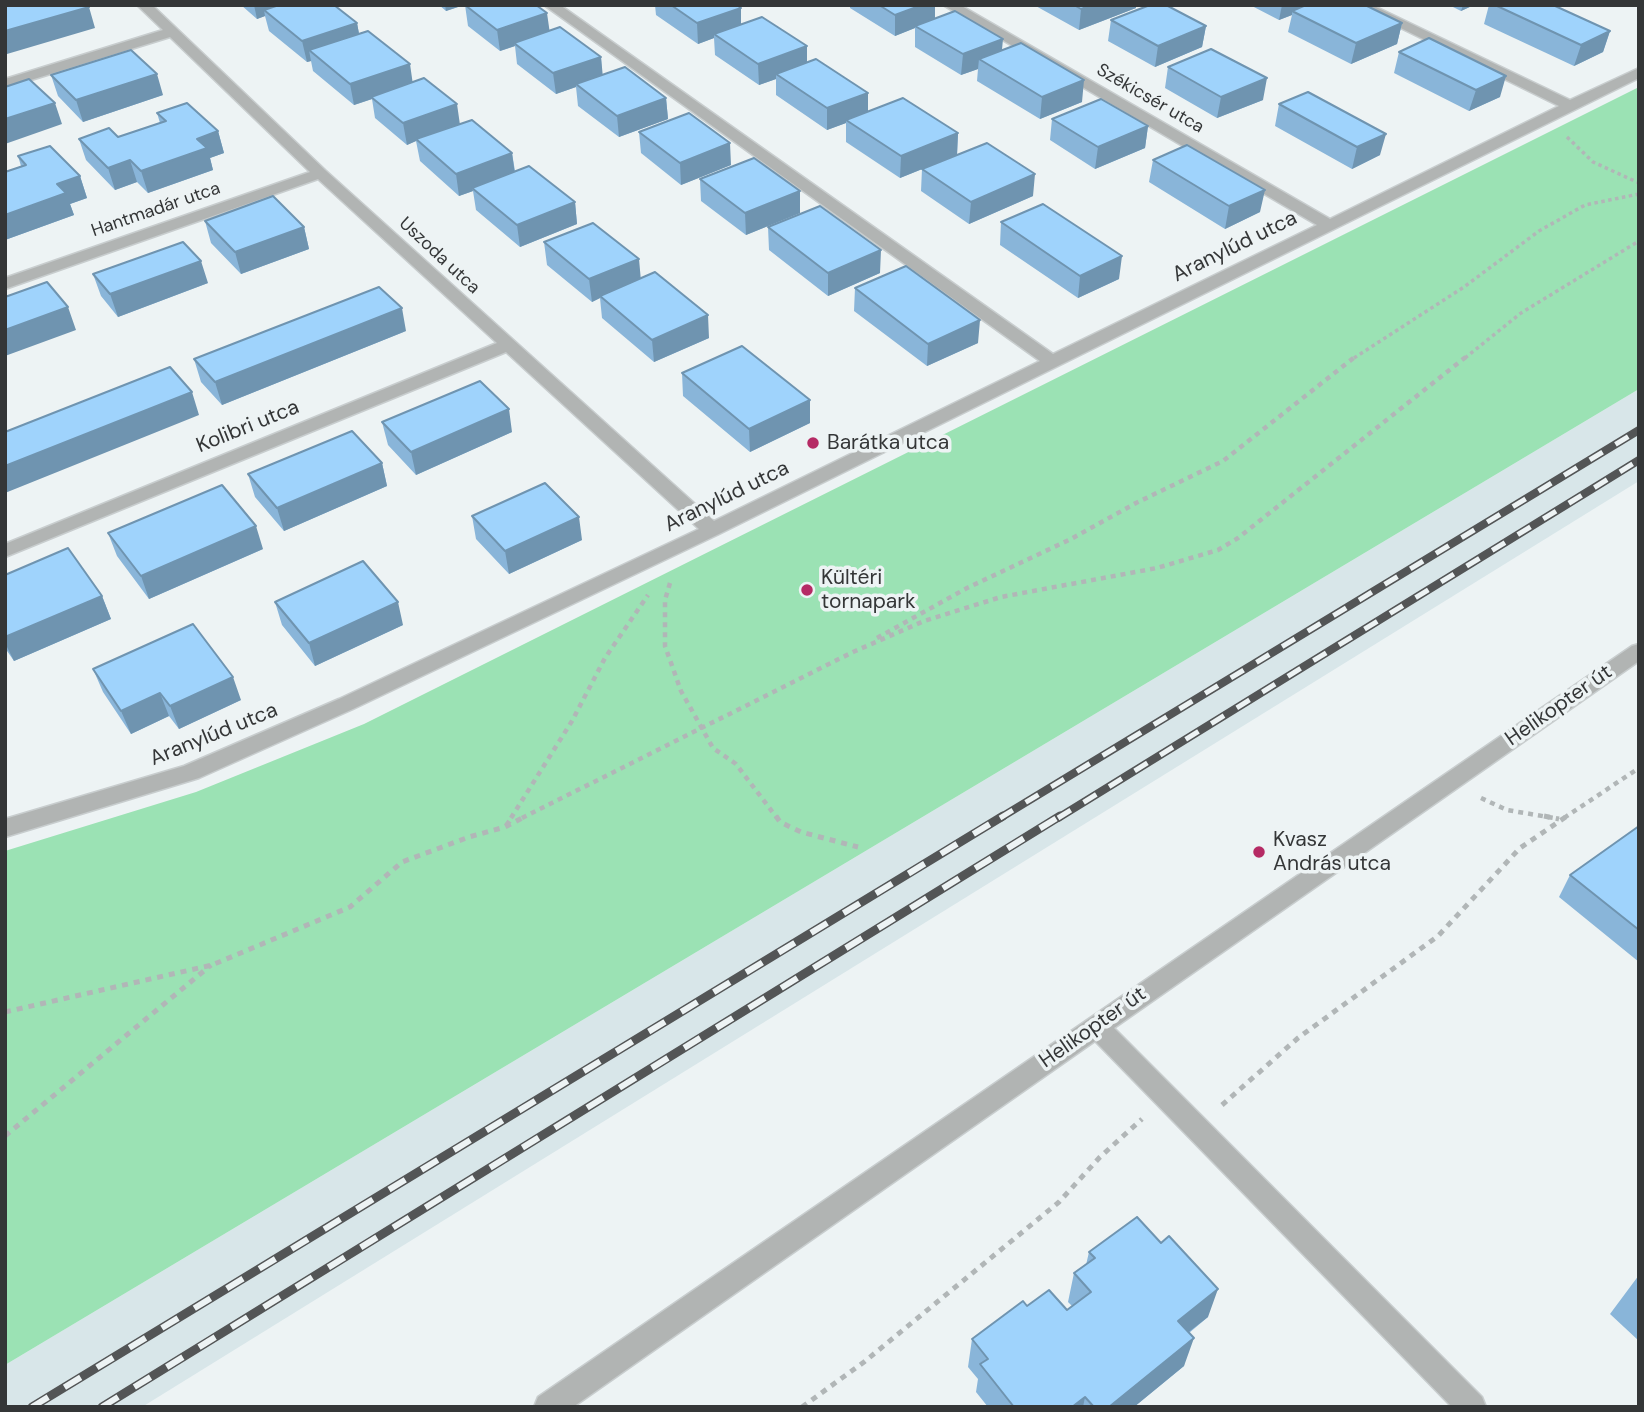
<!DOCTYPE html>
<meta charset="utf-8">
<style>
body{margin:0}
#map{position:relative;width:1644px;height:1412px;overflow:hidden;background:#edf3f4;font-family:"DM Sans",sans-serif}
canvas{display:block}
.frame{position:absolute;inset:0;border:7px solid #343637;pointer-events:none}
</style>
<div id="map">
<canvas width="1644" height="1412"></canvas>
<div class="frame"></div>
</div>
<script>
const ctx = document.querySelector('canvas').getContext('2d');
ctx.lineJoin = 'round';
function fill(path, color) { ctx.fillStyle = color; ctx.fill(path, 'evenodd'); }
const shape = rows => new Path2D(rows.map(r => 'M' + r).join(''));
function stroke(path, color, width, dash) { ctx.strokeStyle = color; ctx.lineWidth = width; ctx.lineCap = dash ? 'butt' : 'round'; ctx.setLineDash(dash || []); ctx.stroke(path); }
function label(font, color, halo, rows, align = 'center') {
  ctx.font = font + ' "DM Sans",sans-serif'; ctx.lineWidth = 7; ctx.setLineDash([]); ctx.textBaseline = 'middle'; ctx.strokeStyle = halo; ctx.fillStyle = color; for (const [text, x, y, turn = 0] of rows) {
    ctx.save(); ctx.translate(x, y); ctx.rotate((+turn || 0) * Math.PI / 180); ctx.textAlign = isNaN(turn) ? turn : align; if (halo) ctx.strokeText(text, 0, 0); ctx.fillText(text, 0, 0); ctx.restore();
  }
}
fill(shape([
 [1639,389,1639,481,142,1407,5,1407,5,1365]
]), '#d8e6e9');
fill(shape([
 [1639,87,1639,389,5,1365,5,851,196,792,364,724]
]), '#9be2b4');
const minor = shape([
 [137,5,152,5,325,170,714,521,1040,361,544,5,560,5,1053,354,1317,225,943,5,960,5,1330,219,1559,106,1354,5,1372,5,1570,100,1639,68,1639,78,719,534,353,709,199,778,5,837,5,819,184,766,339,699,699,529,506,352,5,557,5,544,497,343,318,179,5,289,5,278,310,172,170,37,5,88,5,79,163,30,137,5],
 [1639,644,1639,661,1114,1028,1482,1397,1486,1407,1452,1407,1095,1041,573,1407,534,1407,538,1397,1632,646,1639,644]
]);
stroke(minor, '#c8cdce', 3);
stroke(shape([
 [1567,137,1593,162,1639,183],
 [1354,358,1464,287,1539,231,1585,205,1639,194],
 [1465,358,1521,313,1639,241]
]), '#b1b6b7', 3.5, [3.5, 3.5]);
stroke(shape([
 [670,583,665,600,665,646,681,691,713,748,736,764,777,818],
 [877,638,967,588,1071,539,1136,503,1223,461,1356,356],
 [1481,798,1507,810,1554,818],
 [511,818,572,721,605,658,648,595],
 [522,818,853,652,924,621,1001,597,1157,568,1218,550,1238,538,1467,356],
 [1564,818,1639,768]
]), '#b1b6b7', 4.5, [5, 5]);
stroke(shape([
 [776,816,780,822,801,832,858,847],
 [1544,816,1559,819],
 [506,826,513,816],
 [5,1012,212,965,350,907,402,862,469,837,505,827,526,816],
 [1222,1105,1298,1038,1438,936,1520,848,1567,816],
 [5,1136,211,965],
 [802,1407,864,1362,1059,1202,1100,1157,1142,1119]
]), '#b1b6b7', 5, [6, 6]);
fill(minor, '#b1b4b3');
const railFar1 = shape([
 [1000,818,1639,430],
 [1058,818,1639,460]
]);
const rail = shape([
 [32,1407,1003,816],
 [102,1407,1060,816]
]);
stroke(railFar1, '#535556', 8);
stroke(rail, '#535556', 9);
stroke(railFar1, '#edf3f4', 5, [15]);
stroke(rail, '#edf3f4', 6, [19]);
fill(shape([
 [241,5,334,5,357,23,359,34,460,124,512,153,515,171,575,202,577,224,520,247,476,210,473,191,459,196,420,161,416,141,407,145,375,118,372,99,354,105,313,71,311,61,307,62,269,31,265,16,257,19],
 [439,5,464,5,446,11],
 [465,5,549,31,601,57,602,75,666,98,668,119,619,137,578,106,576,87,556,94,517,64,515,46,500,51,468,26],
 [655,5,737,5,741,8,741,24,807,62,868,112,958,133,957,155,900,178,846,142,846,123,827,130,776,95,776,79,759,85,715,55,714,38,698,44,656,15],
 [850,5,935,5,935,19,1002,51,1082,102,1040,119,977,81,978,69,961,75,915,47,915,28,895,36,850,8],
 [1034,5,1136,5,1136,8,1079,30],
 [1250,5,1365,5,1402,23,1397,44,1351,64,1288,32,1292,15,1279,20],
 [1449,5,1474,5,1461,11],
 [1489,5,1553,5,1610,31,1603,52,1574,66,1484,24],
 [1111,20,1206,26,1202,47,1155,67,1108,41],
 [1399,52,1500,97,1469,111,1394,73],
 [1168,67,1263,100,1217,118,1165,88],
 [51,75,163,95,83,122,58,96],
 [1279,104,1380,155,1352,169,1275,126],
 [157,113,218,131,224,153,210,158,213,170,148,193,137,182,115,190,86,160,79,139,118,137,160,123],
 [1052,119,1148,126,1145,148,1095,169,1050,140],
 [639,132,731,165,681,185,641,153],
 [18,156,80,176,87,198,70,204,74,215,5,240,5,172,21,166],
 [1153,160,1260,212,1225,229,1149,182],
 [922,169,1033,196,969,224,921,191],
 [700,179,800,191,800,213,746,235,701,201],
 [205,221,304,227,309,249,241,274,211,243],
 [1001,222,1119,279,1078,298,1000,245],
 [768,227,880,273,828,296,769,250],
 [544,242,640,279,709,338,654,362,602,318,600,298,592,302,547,265],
 [93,274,208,283,118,317,101,296],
 [855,288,978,343,927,366,854,311],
 [406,331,222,405,201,382,194,359],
 [682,373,810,400,810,423,750,452,683,396],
 [382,422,512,432,416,475,388,445],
 [382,463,387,486,284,531,255,497,248,474],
 [472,516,582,540,509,574,476,539],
 [108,533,263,549,149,599,117,556],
 [5,575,102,596,111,619,14,661,5,648],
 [275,602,403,625,315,666,282,625],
 [93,669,241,700,179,729,169,716,131,734,103,692],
 [1639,826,1639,962,1559,897,1570,875],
 [1089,1252,1208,1317,1189,1333,1184,1366,1134,1407,988,1407,976,1392,978,1379,968,1367,972,1339,1027,1306,1067,1310,1072,1306,1068,1302,1074,1273,1086,1265],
 [1639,1275,1639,1341,1610,1314]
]), '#89b5d9');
fill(shape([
 [254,5,302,5,264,10,265,16,257,19],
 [445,5,464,5,446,11],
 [922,5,935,5,935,21,915,26,915,28,895,36,895,15],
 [1092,5,1136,5,1136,8,1079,30,1081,9],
 [1282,5,1315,5,1292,11,1292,15,1279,20],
 [1463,5,1474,5,1461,11],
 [89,7,95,28,7,54,5,50,5,31],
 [741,8,741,29,714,34,714,38,698,44,697,23],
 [547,13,550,34,514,43,515,46,500,51,497,30],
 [357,23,361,44,309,50,311,61,307,62,302,41],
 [1402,23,1397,44,1351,64,1356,43],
 [1206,26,1202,47,1155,67,1158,46],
 [1610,31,1603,52,1574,66,1581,45],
 [1003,39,1001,60,979,59,978,69,961,75,963,54],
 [807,46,807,67,776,74,776,79,759,85,758,64],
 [601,57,603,78,576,84,576,87,556,94,553,73],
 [410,64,413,85,371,97,372,99,354,105,350,84],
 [157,74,163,95,83,122,76,100],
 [1506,76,1500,97,1469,111,1476,90],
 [1267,78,1263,100,1217,118,1221,97],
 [1084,80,1082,102,1040,119,1042,97],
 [868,93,868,114,846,120,846,123,827,130,827,108],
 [666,98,668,119,619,137,617,116],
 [55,103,62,124,5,144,5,119],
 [457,104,460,125,416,139,416,141,407,145,403,123],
 [1148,126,1145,148,1095,169,1098,147],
 [218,131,224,153,210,158,213,170,148,193,141,171,197,139],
 [958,133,957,155,900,178,901,156],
 [1386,134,1380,155,1352,169,1357,147],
 [730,143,731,165,681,185,680,163],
 [512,153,515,175,472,188,473,191,459,196,456,174],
 [130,160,137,182,115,190,108,168],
 [1035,174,1033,196,969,224,971,202],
 [80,176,87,198,70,204,74,215,5,240,5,215,57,184],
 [1265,190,1260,212,1225,229,1229,206],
 [800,191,800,213,746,235,745,213],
 [575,202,577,224,520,247,517,225],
 [304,227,309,249,241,274,235,252],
 [881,250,880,273,828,296,828,273],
 [1122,256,1119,279,1078,298,1080,276],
 [639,259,641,281,600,296,600,298,592,302,589,279],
 [201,261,208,283,118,317,110,294],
 [68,307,76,330,5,356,5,330],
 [402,308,406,331,222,405,215,382],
 [708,315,709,338,654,362,652,340],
 [980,320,978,343,927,366,928,344],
 [192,392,199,415,5,493,5,466],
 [810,400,810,423,750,452,749,429],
 [509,409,512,432,416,475,411,452],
 [382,463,387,486,284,531,277,508],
 [579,517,582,540,509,574,505,551],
 [256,526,263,549,149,599,141,576],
 [102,596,111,619,14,661,5,643,5,637],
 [398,602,403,625,315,666,309,643],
 [233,677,241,700,179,729,170,706],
 [160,693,169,716,131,734,121,711],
 [1218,1289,1208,1317,1168,1348,1178,1321],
 [1194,1338,1184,1366,1134,1407,1109,1407],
 [1085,1397,1083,1407,1072,1407]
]), '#6f94b0');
const building = shape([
 [5,5,87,5,89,7,5,31,5,5],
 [279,5,334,5,357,23,302,41,264,10,279,5],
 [465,5,536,5,547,13,497,30,465,5],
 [671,5,737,5,741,8,697,23,671,5],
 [879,5,922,5,895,15,879,5],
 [1074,5,1092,5,1081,9,1074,5],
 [1150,5,1166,5,1206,26,1158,46,1111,20,1150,5],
 [1306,5,1365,5,1402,23,1356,43,1292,11,1306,5],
 [1495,5,1553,5,1610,31,1581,45,1495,5],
 [955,11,1003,39,963,54,915,26,955,11],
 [762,17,807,46,758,64,714,34,762,17],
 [560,27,601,57,553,73,514,43,560,27],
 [368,31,410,64,350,84,309,50,368,31],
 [1429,38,1506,76,1476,90,1399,52,1429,38],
 [1021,43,1084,80,1042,97,979,59,1021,43],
 [1211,49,1267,78,1221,97,1168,67,1211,49],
 [131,50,157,74,76,100,51,75,131,50],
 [816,59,868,93,827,108,776,74,816,59],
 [625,67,666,98,617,116,576,84,625,67],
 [424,78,457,104,403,123,371,97,424,78],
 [29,79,55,103,5,119,5,87,29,79],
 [1308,92,1386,134,1357,147,1279,104,1308,92],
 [903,98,958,133,901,156,846,120,903,98],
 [1101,99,1148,126,1098,147,1052,119,1101,99],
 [187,103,218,131,197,139,207,148,141,171,130,160,108,168,79,139,109,128,118,137,166,121,157,113,187,103],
 [689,113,730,143,680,163,639,132,689,113],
 [472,120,512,153,456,174,416,139,472,120],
 [987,143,1035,174,971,202,922,169,987,143],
 [1187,145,1265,190,1229,206,1153,160,1187,145],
 [50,146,80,176,57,184,66,193,5,215,5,172,26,165,18,156,50,146],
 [754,158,800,191,745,213,700,179,754,158],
 [529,166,575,202,517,225,472,188,529,166],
 [273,196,304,227,235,252,205,221,273,196],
 [1043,204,1122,256,1080,276,1001,222,1043,204],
 [820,206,881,250,828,273,768,227,820,206],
 [593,223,639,259,589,279,544,242,593,223],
 [183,242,201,261,110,294,93,274,183,242],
 [906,266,980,320,928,344,855,288,906,266],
 [655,272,708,315,652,340,600,296,655,272],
 [47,282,68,307,5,330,5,297,47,282],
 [379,287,402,308,215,382,194,359,379,287],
 [742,346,810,400,749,429,682,373,742,346],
 [170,367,192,392,5,466,5,432,170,367],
 [480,381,509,409,411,452,382,422,480,381],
 [352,431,382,463,277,508,248,474,352,431],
 [545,483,579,517,505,551,472,516,545,483],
 [222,485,256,526,141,576,108,533,222,485],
 [68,548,102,596,5,637,5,575,68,548],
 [363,561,398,602,309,643,275,602,363,561],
 [193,624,233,677,170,706,160,693,121,711,93,669,193,624],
 [1639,826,1639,930,1570,875,1639,826],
 [1137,1217,1161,1243,1169,1236,1218,1289,1178,1321,1194,1338,1109,1407,1094,1407,1085,1397,1072,1407,1014,1407,980,1364,988,1359,972,1339,1023,1301,1027,1306,1049,1290,1067,1310,1091,1292,1074,1273,1095,1258,1089,1252,1137,1217]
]);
fill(building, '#9fd3fc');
stroke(building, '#6f94b0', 2);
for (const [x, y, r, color] of [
 [813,443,7,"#b52a64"],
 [807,590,7,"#b52a64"],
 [1259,852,7,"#b52a64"]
]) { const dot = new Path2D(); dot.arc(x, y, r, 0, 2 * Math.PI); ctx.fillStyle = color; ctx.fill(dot); stroke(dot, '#edf3f4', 2.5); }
label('18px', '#343637', '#edf3f4', [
 ["Székicsér utca",1150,99,30],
 ["Hantmadár utca",156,210,-19],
 ["Uszoda utca",439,256,43]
]);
label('21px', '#343637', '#edf3f4', [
 ["Aranylúd utca",1235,247,-26],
 ["Kolibri utca",248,427,-22],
 ["Aranylúd utca",727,497,-26],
 ["Helikopter út",1559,706,-35],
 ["Aranylúd utca",214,735,-22],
 ["Helikopter út",1093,1028,-35]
]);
label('21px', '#343637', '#edf3f4', [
 ["Barátka utca",827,443],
 ["Kültéri",821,578],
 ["tornapark",821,602],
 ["Kvasz",1273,840],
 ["András utca",1273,864]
], 'left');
</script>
